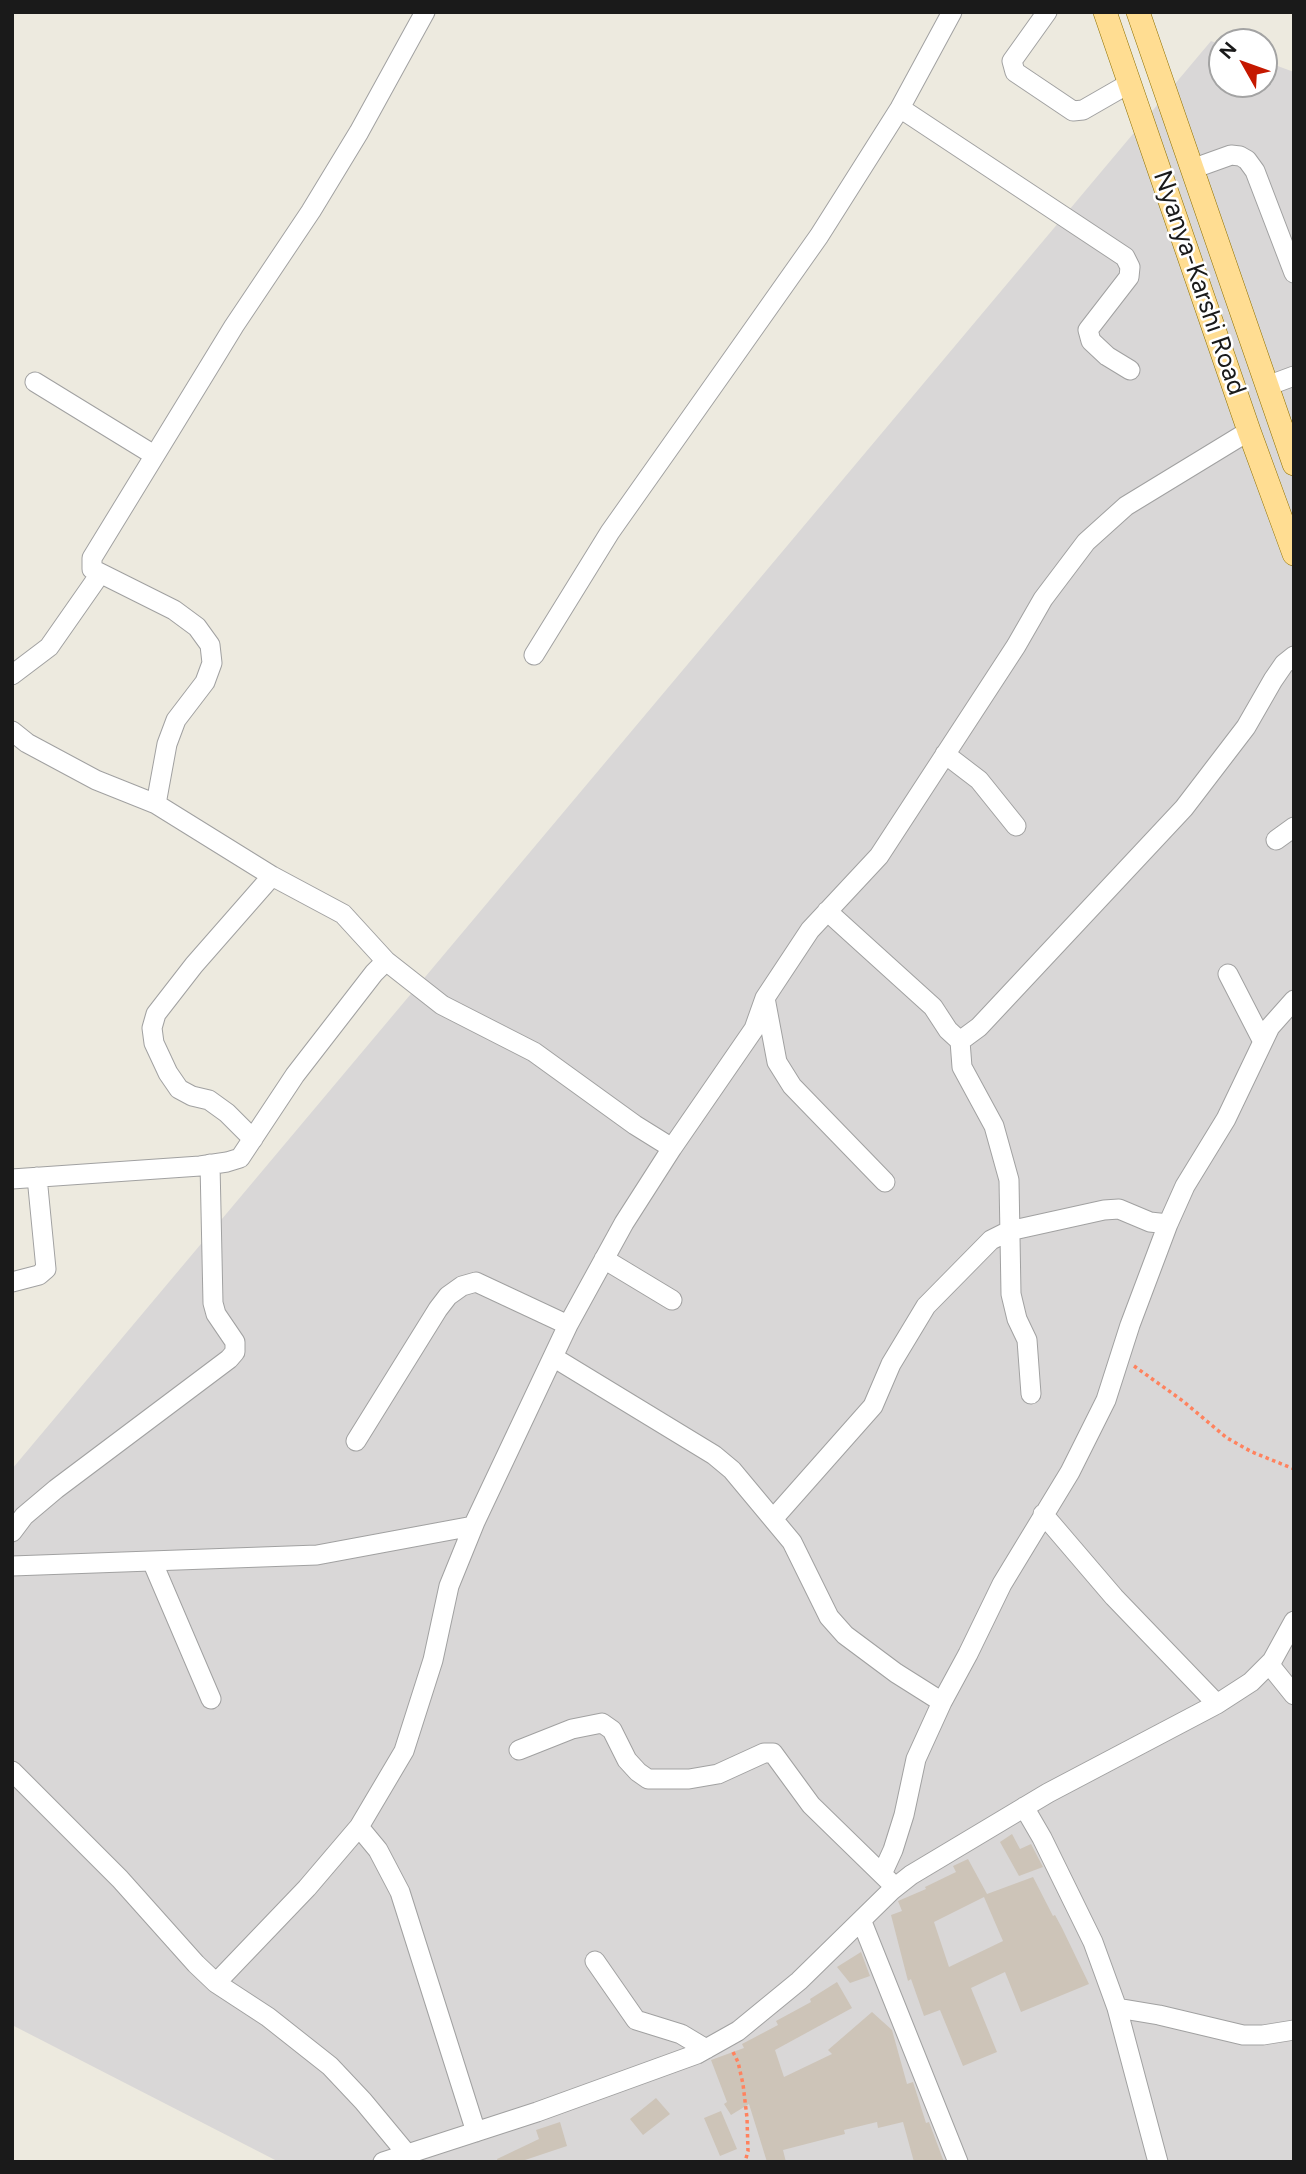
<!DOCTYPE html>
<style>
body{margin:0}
#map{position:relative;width:1306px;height:2174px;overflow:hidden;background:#edeadf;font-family:Figtree,sans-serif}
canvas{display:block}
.frame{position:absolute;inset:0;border:14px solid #1a1a1a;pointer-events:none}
.north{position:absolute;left:1208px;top:28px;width:70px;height:70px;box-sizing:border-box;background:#fff;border:2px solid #a3a3a3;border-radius:50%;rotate:310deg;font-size:19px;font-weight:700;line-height:28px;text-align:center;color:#1a1a1a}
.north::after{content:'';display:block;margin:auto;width:24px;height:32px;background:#c51800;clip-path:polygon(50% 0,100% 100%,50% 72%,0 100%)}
</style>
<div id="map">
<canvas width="1306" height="2174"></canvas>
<div class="frame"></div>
<div class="north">N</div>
</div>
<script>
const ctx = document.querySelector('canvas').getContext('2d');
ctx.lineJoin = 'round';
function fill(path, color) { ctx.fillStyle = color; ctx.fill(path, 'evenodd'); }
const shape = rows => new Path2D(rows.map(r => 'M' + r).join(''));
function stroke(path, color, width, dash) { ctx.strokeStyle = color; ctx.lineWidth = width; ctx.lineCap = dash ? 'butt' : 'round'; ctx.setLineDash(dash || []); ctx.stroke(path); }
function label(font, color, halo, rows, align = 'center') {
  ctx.font = font + ' Figtree,sans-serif'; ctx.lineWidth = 5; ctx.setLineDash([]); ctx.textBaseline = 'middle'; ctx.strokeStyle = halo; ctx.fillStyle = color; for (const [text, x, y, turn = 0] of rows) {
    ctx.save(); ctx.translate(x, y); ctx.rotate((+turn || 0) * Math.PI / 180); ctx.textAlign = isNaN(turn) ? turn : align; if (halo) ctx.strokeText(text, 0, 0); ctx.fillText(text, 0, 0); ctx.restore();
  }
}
fill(shape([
 [1211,41,1222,45,1222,84,1264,84,1264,61,1294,72,1294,2162,279,2162,12,2025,12,1469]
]), '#d9d7d7');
fill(shape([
 [1012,1834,1020,1849,1031,1844,1043,1867,1019,1876,1000,1842],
 [968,1859,987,1894,1033,1877,1053,1916,1055,1915,1062,1928,1089,1984,1021,2012,1005,1972,971,1988,997,2052,963,2066,940,2010,924,2016,911,1979,908,1981,891,1915,902,1911,898,1901,926,1889,925,1887,956,1872,953,1866],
 [984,1897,1003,1941,949,1967,934,1922],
 [861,1952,870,1976,850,1983,837,1967],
 [837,1982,852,2008,775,2050,784,2077,832,2054,828,2050,872,2012,892,2030,907,2084,913,2082,926,2123,929,2122,944,2162,914,2162,903,2122,878,2128,877,2122,844,2130,845,2134,783,2150,786,2162,767,2162,749,2104,731,2115,724,2104,727,2102,711,2060,744,2048,742,2044,778,2025,776,2021,811,2002,810,1999],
 [656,2098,670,2114,643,2135,630,2119],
 [721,2111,737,2149,720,2156,704,2118],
 [560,2122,567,2146,519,2162,498,2162,497,2159,539,2139,536,2130]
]), '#cdc4b8');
const minor = shape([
 [1047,12,1012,61,1015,72,1073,111,1083,110,1130,83],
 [900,108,1125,257,1130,267,1129,277,1088,330,1091,341,1107,356,1130,370],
 [1192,169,1231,155,1240,156,1247,160,1255,171,1294,273],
 [35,382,154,455],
 [1267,386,1294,376],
 [534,655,610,532,819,236,900,108,952,12],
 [12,675,49,647,100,574],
 [12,731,27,743,96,780,156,804,272,876,343,914,386,961,442,1005,534,1052,635,1125,672,1148],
 [945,754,979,780,1016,826],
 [156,804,167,744,176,720,205,682,212,663,210,645,197,627,174,610,92,569,92,558,234,326,311,211,359,132,425,12],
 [1276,840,1294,827],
 [827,911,933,1007,948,1030,960,1041,979,1027,1184,808,1246,727,1273,680,1284,664,1294,656],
 [1228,974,1262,1040],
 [765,998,777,1062,792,1086,885,1182],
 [960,1041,962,1067,994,1126,1009,1180,1011,1294,1017,1319,1027,1340,1031,1394],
 [253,1139,227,1113,209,1100,192,1096,179,1089,168,1073,154,1043,152,1028,156,1014,194,965,272,876],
 [12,1179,200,1166,227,1162,240,1158,295,1075,374,973,386,961],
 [604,1259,672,1300],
 [12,1282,39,1275,46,1269,37,1177],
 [553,1357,714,1455,732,1470,792,1542,829,1617,845,1635,896,1673,942,1702],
 [356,1441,438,1309,448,1296,462,1286,476,1282,568,1325],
 [1043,1514,1114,1597,1217,1704],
 [773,1519,873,1406,891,1364,926,1306,991,1240,1009,1231,1104,1210,1119,1209,1150,1222,1168,1224],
 [12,1532,24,1516,56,1489,229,1359,235,1352,235,1342,216,1314,213,1303,210,1164],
 [152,1561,211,1699],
 [12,1566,317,1555,473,1526],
 [1269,1664,1294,1695],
 [519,1750,572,1729,602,1723,612,1730,627,1760,638,1772,648,1779,689,1779,718,1774,764,1753,773,1753,811,1805,889,1881],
 [12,1771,120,1879,196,1964,216,1983,268,2017,330,2066,363,2101,407,2154],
 [1024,1807,1042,1838,1093,1942,1117,2008,1158,2162],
 [359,1827,378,1850,400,1892,476,2132],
 [882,1874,893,1850,904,1815,916,1759,942,1702,968,1654,1002,1584,1070,1472,1106,1400,1130,1325,1168,1224,1185,1186,1226,1119,1270,1027,1294,1000],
 [862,1922,958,2162],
 [595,1961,636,2020,681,2034,706,2049],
 [216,1983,307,1888,359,1827,404,1751,433,1660,449,1586,475,1522,568,1325,624,1223,672,1148,754,1029,765,998,810,930,879,856,1016,646,1043,599,1086,542,1126,506,1249,431],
 [1117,2008,1159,2015,1243,2035,1263,2035,1294,2030],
 [383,2162,537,2112,697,2054,738,2031,799,1981,892,1890,911,1875,1048,1793,1217,1704,1251,1682,1272,1661,1294,1621]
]);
const major = shape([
 [1105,12,1249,431,1294,554],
 [1138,12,1294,464]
]);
stroke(minor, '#a1a1a1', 21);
stroke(major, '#917200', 24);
stroke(shape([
 [1134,1366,1183,1401,1227,1438,1252,1452,1294,1469],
 [733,2052,738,2062,743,2084,747,2118,748,2151,745,2162]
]), '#ff825e', 3.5, [3.5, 3.5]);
stroke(minor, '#fff', 19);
stroke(major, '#ffdd92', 23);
label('26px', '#1a1a1a', '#fff', [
 ["Nyanya-Karshi Road",1199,283,71]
]);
</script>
